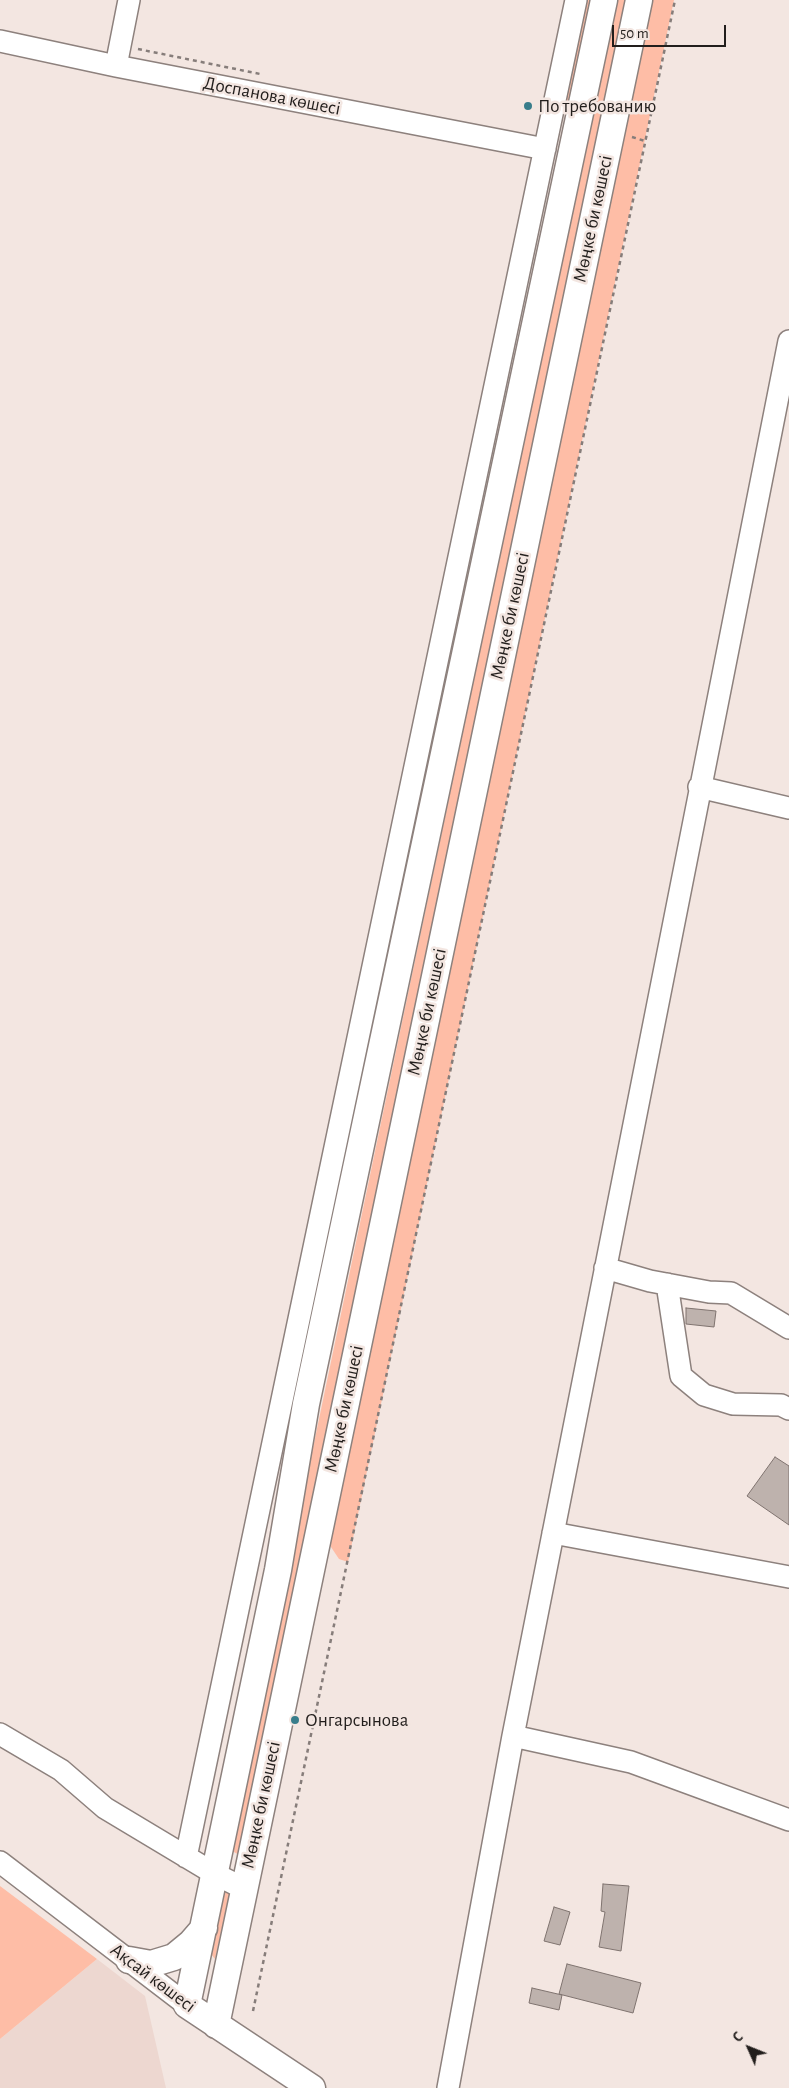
<!DOCTYPE html>
<meta charset="utf-8">
<style>
body{margin:0}
#map{position:relative;width:789px;height:2088px;overflow:hidden;background:#f3e6e1;font-family:"Alegreya Sans",sans-serif}
canvas{display:block}
.north{position:absolute;left:724px;top:2023px;width:50px;height:50px;-webkit-text-stroke:4px #f3e6e1;paint-order:stroke;rotate:314deg;font-size:14px;font-weight:700;line-height:20px;text-align:center;color:#221e1c}
.north::after{content:'';display:block;margin:auto;width:18px;height:22px;background:#221e1c;clip-path:polygon(50% 0,100% 100%,50% 72%,0 100%)}
.scale{position:absolute;left:612px;top:25px;width:114px;height:22px;box-sizing:border-box;border:2px solid #221e1c;border-top:0;padding-left:6px;font-size:15px;line-height:18px;white-space:nowrap;color:#221e1c;-webkit-text-stroke:4px #f3e6e1;paint-order:stroke}
</style>
<div id="map">
<canvas width="789" height="2088"></canvas>
<div class="north">С</div>
<div class="scale">50 m</div>
</div>
<script>
const ctx = document.querySelector('canvas').getContext('2d');
ctx.lineJoin = 'round';
function fill(path, color) { ctx.fillStyle = color; ctx.fill(path, 'evenodd'); }
const shape = rows => new Path2D(rows.map(r => 'M' + r).join(''));
function stroke(path, color, width, dash) { ctx.strokeStyle = color; ctx.lineWidth = width; ctx.lineCap = dash ? 'butt' : 'round'; ctx.setLineDash(dash || []); ctx.stroke(path); }
function label(font, color, halo, rows, align = 'center') {
  ctx.font = font + ' "Alegreya Sans",sans-serif'; ctx.lineWidth = 5; ctx.setLineDash([]); ctx.textBaseline = 'middle'; ctx.strokeStyle = halo; ctx.fillStyle = color; for (const [text, x, y, turn = 0] of rows) {
    ctx.save(); ctx.translate(x, y); ctx.rotate((+turn || 0) * Math.PI / 180); ctx.textAlign = isNaN(turn) ? turn : align; if (halo) ctx.strokeText(text, 0, 0); ctx.fillText(text, 0, 0); ctx.restore();
  }
}
fill(shape([
 [97,1959,145,1996,166,2088,0,2088,0,2039]
]), '#edd7d0');
fill(shape([
 [581,0,591,0,568,109,559,107],
 [616,0,625,0,239,1855,229,1849],
 [649,0,674,0,348,1562,339,1559,327,1541],
 [223,1878,232,1882,215,1959,207,1949],
 [0,1886,97,1959,0,2039]
]), '#febda6');
const building = shape([
 [686,1308,716,1311,714,1327,686,1324,686,1308],
 [775,1457,789,1466,789,1525,747,1496,775,1457],
 [603,1884,629,1886,621,1951,599,1947,605,1912,601,1911,603,1884],
 [554,1907,570,1912,560,1945,544,1941,554,1907],
 [567,1964,641,1983,633,2013,559,1994,567,1964],
 [532,1988,562,1995,559,2010,529,2003,532,1988]
]);
fill(building, '#beb2ad');
stroke(building, '#7f736f', 1);
const minor = shape([
 [0,41,116,66,545,149],
 [116,66,129,0],
 [699,787,789,808],
 [605,1268,650,1281,709,1292,731,1293,789,1328],
 [667,1284,681,1376,704,1395,733,1404,781,1405,789,1409],
 [553,1533,789,1577],
 [0,1734,61,1770,105,1808,215,1874,243,1888],
 [513,1736,631,1762,789,1820],
 [186,1857,576,0],
 [0,1862,187,2005],
 [448,2088,513,1736,789,341]
]);
const major = shape([
 [129,1960,151,1964,174,1957,191,1943,204,1928],
 [216,2025,639,0],
 [312,2088,187,2005,278,1570,306,1404,604,0]
]);
stroke(minor, '#8d817d', 24);
stroke(major, '#8d817d', 29);
stroke(shape([
 [138,49,260,74],
 [632,137,645,141],
 [253,2011,675,0]
]), '#867d7a', 2.5, [4, 4]);
stroke(minor, '#fff', 21);
stroke(major, '#fff', 26);
for (const [x, y, r, color] of [
 [528,106,5,"#387d8b"],
 [295,1720,5,"#387d8b"]
]) { const dot = new Path2D(); dot.arc(x, y, r, 0, 2 * Math.PI); ctx.fillStyle = color; ctx.fill(dot); stroke(dot, '#f3e6e1', 2); }
label('19px', '#221e1c', '#f3e6e1', [
 ["Доспанова көшесі",272,96,11],
 ["Мөңке би көшесі",593,219,-78],
 ["Мөңке би көшесі",510,616,-78],
 ["Мөңке би көшесі",427,1012,-78],
 ["Мөңке би көшесі",344,1409,-78],
 ["Мөңке би көшесі",261,1805,-78],
 ["Ақсай көшесі",153,1978,37]
]);
label('19px', '#221e1c', '#f3e6e1', [
 ["По требованию",538,106],
 ["Онгарсынова",305,1720]
], 'left');
</script>
